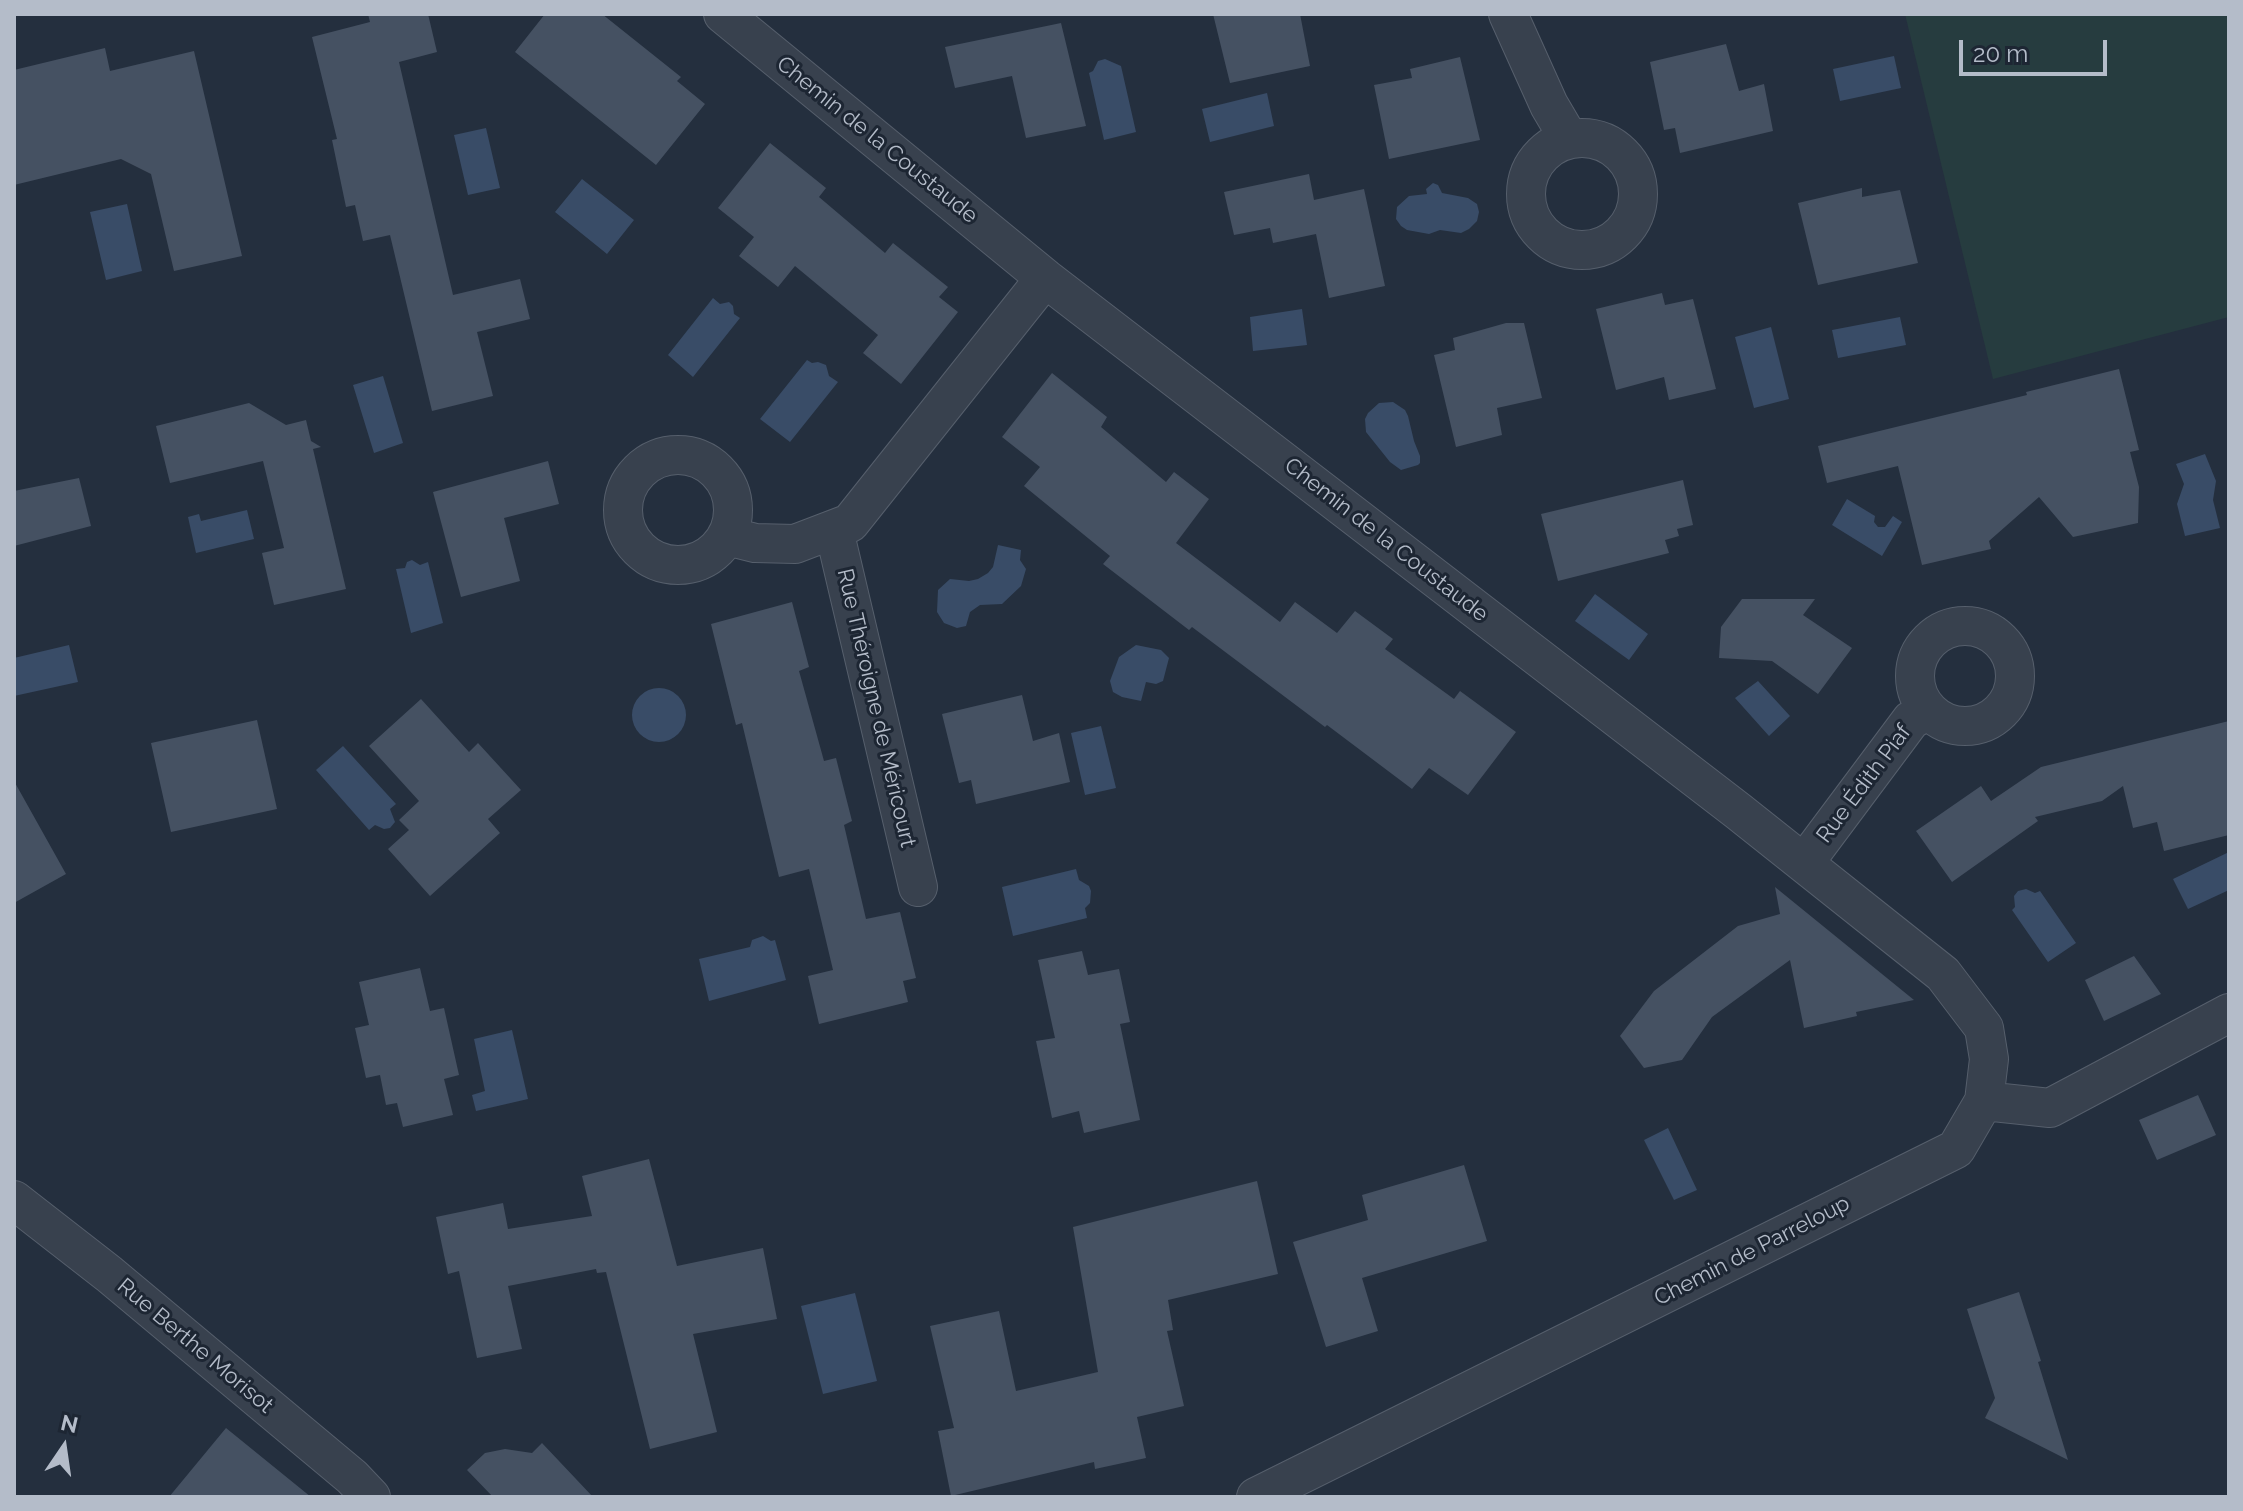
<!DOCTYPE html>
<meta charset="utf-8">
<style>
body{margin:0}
#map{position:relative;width:2243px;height:1511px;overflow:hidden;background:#242f3e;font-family:Raleway,sans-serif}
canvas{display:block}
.frame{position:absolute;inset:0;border:16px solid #b4bcc9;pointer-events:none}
.north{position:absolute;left:24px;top:1407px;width:80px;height:80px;-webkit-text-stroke:6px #1d2633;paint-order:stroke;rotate:13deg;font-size:22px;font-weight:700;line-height:32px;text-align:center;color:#b4bcc9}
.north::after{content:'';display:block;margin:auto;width:28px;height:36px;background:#b4bcc9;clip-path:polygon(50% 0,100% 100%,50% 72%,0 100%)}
.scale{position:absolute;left:1959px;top:40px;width:148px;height:36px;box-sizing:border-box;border:4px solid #b4bcc9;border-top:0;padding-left:10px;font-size:24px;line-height:28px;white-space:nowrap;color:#b4bcc9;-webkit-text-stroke:6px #1d2633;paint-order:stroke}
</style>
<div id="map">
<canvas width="2243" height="1511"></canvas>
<div class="frame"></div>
<div class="north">N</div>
<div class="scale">20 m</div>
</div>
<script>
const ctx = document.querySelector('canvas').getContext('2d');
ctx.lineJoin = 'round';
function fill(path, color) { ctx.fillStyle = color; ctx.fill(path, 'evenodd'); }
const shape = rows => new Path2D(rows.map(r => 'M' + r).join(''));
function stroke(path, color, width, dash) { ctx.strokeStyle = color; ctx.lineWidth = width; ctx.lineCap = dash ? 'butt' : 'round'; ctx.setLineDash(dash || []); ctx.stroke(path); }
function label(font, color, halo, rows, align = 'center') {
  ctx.font = font + ' Raleway,sans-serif'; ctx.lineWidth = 6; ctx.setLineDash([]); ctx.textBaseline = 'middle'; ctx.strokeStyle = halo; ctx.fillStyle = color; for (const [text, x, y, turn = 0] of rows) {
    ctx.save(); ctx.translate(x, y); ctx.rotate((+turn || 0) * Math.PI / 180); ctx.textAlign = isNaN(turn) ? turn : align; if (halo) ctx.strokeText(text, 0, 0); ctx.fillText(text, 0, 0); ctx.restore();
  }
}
fill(shape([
 [1905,14,2229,14,2229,317,1993,379]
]), '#263c3f');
fill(shape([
 [1894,56,1901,88,1840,101,1833,69],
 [1105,59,1121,66,1136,132,1104,140,1089,73,1093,71,1098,61],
 [1267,93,1274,126,1210,142,1202,109],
 [486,128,500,188,468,195,454,135],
 [582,179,634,220,607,254,555,212],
 [1433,183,1438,185,1442,193,1468,198,1477,204,1479,212,1477,221,1469,229,1461,233,1440,230,1429,234,1407,230,1401,226,1396,219,1397,207,1409,196,1427,194,1426,189],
 [127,204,142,271,106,280,90,212],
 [713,298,720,304,729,302,733,306,734,314,740,318,693,377,668,355],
 [1302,309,1307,345,1253,351,1250,317],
 [1900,317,1906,345,1838,358,1832,330],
 [1771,327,1789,399,1754,408,1735,337],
 [807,360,812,363,818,362,826,365,829,376,838,382,790,442,760,419],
 [383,376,403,443,374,453,353,385],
 [1393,402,1405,410,1408,416,1414,441,1420,456,1420,463,1418,465,1401,470,1390,462,1366,432,1365,419,1368,413,1379,403],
 [2205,454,2216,481,2213,500,2220,528,2185,536,2177,504,2184,484,2176,464],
 [1847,499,1875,516,1874,522,1878,527,1885,527,1893,516,1902,522,1882,556,1832,525],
 [247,510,254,539,196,553,188,517,199,514,201,521],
 [998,545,1021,550,1020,560,1026,569,1021,586,1002,604,980,605,970,612,966,626,957,628,944,623,937,612,938,590,950,579,969,581,978,579,988,573,993,567],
 [412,560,420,565,428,562,443,623,411,633,396,569,405,568,407,562],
 [1595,594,1648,634,1629,660,1575,621],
 [69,645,78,682,14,696,14,658],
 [1136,645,1161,650,1169,658,1163,681,1156,684,1146,682,1141,701,1122,697,1113,692,1110,681,1119,657],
 [1758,681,1790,716,1769,736,1735,698],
 '632 715a27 27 0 1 1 54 0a27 27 0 1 1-54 0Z',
 [1101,726,1116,788,1085,795,1071,733],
 [343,746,396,804,390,809,395,822,390,828,384,829,375,825,369,830,316,770],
 [2229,852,2229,890,2188,909,2173,879],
 [1076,869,1079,880,1089,886,1091,891,1090,903,1085,908,1087,918,1013,936,1002,887],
 [2026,889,2035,893,2040,891,2076,943,2048,962,2012,910,2015,907,2014,896,2018,891],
 [763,936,771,941,775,940,786,980,709,1001,699,959,750,947,752,940],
 [512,1030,528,1099,476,1111,472,1095,485,1091,474,1039],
 [1668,1128,1697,1190,1674,1200,1644,1140],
 [855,1293,877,1381,823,1394,801,1306]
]), '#394c67');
fill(shape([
 [368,14,428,14,437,52,399,62,453,295,520,279,530,319,477,332,493,396,432,411,390,235,363,241,355,205,346,207,332,140,337,139,312,37,370,22],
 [545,14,602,14,681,77,677,81,705,104,656,165,515,52],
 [1213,14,1300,14,1310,66,1230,83],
 [1061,23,1086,126,1026,138,1012,76,955,88,945,47],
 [1726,44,1739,91,1764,84,1773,131,1680,153,1675,128,1664,130,1650,62],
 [105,48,110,71,194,51,242,256,174,271,151,174,121,159,14,185,14,70],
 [1460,57,1480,140,1389,159,1374,85,1412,78,1410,69],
 [770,143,826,188,819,197,885,253,893,243,948,287,939,297,958,312,901,384,863,353,878,335,795,266,778,287,739,256,754,237,718,208],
 [1309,174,1314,200,1364,189,1385,286,1329,298,1316,234,1273,243,1270,228,1234,235,1224,192],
 [1862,188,1862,197,1900,190,1918,263,1818,285,1798,203],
 [1662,293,1665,305,1693,299,1716,389,1669,400,1664,377,1616,390,1596,309],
 [1506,323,1524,323,1542,398,1497,408,1502,435,1456,447,1434,355,1455,350,1453,338],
 [2119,369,2139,450,2130,452,2139,487,2138,523,2073,537,2039,497,1989,541,1991,549,1922,565,1898,466,1827,483,1818,446,2027,395,2026,392],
 [1052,373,1107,417,1101,427,1166,482,1174,472,1209,499,1176,543,1280,622,1295,602,1337,633,1355,611,1393,639,1385,649,1454,699,1460,691,1516,732,1468,795,1429,768,1412,789,1327,725,1325,727,1192,627,1189,630,1103,564,1110,556,1024,486,1040,467,1002,437],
 [249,403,286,425,306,420,311,441,321,447,313,449,346,589,274,605,262,553,284,548,263,461,170,483,156,426],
 [548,461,559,504,504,518,520,581,461,597,433,492],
 [79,478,91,526,14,546,14,491],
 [1683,480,1693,525,1677,529,1679,536,1665,540,1669,553,1558,581,1541,514],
 [1742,599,1815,599,1803,615,1852,648,1818,694,1772,661,1719,658,1721,627],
 [792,602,809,667,799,671,824,761,836,758,852,821,844,825,866,919,900,912,916,978,903,981,908,1002,819,1024,808,976,833,970,809,869,779,877,742,723,736,725,711,624],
 [1022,695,1033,741,1059,733,1070,782,976,804,971,780,959,783,942,714],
 [421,699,469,752,478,743,521,790,488,819,500,833,430,896,388,849,409,830,399,820,419,801,369,746],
 [257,720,277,809,171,832,151,743],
 [2229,721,2229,835,2164,851,2157,822,2133,828,2123,786,2102,801,2035,817,2038,821,1952,882,1916,831,1981,786,1991,801,2041,767],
 [14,781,66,874,14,903],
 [1775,887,1914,1000,1856,1012,1857,1016,1804,1028,1790,960,1712,1017,1682,1060,1644,1068,1620,1036,1654,991,1738,926,1780,914],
 [1082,951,1088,975,1119,969,1130,1022,1120,1024,1140,1120,1084,1133,1079,1111,1052,1118,1036,1041,1055,1038,1038,960],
 [2134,956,2161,994,2104,1021,2085,980],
 [420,968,430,1011,444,1008,459,1075,444,1079,453,1115,403,1127,397,1103,386,1105,380,1075,366,1078,355,1028,369,1025,359,982],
 [2198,1095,2216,1135,2157,1160,2139,1120],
 [649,1159,677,1266,763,1248,777,1319,693,1334,717,1432,650,1449,606,1272,597,1273,596,1269,508,1286,522,1349,477,1358,459,1271,448,1274,436,1217,503,1203,508,1229,592,1216,582,1176],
 [1464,1165,1487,1241,1362,1278,1378,1331,1326,1347,1293,1242,1368,1220,1362,1195],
 [1257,1181,1278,1274,1168,1300,1173,1330,1167,1331,1184,1406,1137,1417,1146,1458,1095,1469,1094,1462,951,1496,938,1431,954,1428,930,1326,999,1311,1016,1391,1098,1372,1073,1227],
 [2019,1292,2041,1361,2038,1362,2068,1460,1985,1418,1995,1398,1967,1309],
 [226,1428,311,1497,169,1497],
 [542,1443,593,1497,493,1497,467,1470,485,1453,505,1449,532,1453]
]), '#455162');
const minor = shape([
 [723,14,1045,278,1738,811,1943,974,1984,1028,1989,1059,1984,1101,1956,1149,1256,1497],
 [1508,14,1549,105,1569,139],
 '1526 194a56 56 0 1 1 112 0a56 56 0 1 1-112 0Z',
 '623 510a55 55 0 1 1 110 0a55 55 0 1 1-110 0Z',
 [834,530,918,887],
 [727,536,755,543,795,544,850,523,1045,278],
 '1915 676a50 50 0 1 1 100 0a50 50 0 1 1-100 0Z',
 [1805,862,1911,720,1927,711],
 [1984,1101,2050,1108,2229,1013],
 [14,1200,109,1274,352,1477,371,1497]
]);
stroke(minor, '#565f6c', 40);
stroke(minor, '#38414e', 38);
label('22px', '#b4bcc9', '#1d2633', [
 ["Chemin de la Coustaude",877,140,39],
 ["Chemin de la Coustaude",1386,540,38],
 ["Rue Théroigne de Méricourt",876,708,77],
 ["Rue Édith Piaf",1864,784,-53],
 ["Chemin de Parreloup",1752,1251,-27],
 ["Rue Berthe Morisot",195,1346,40]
]);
</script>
